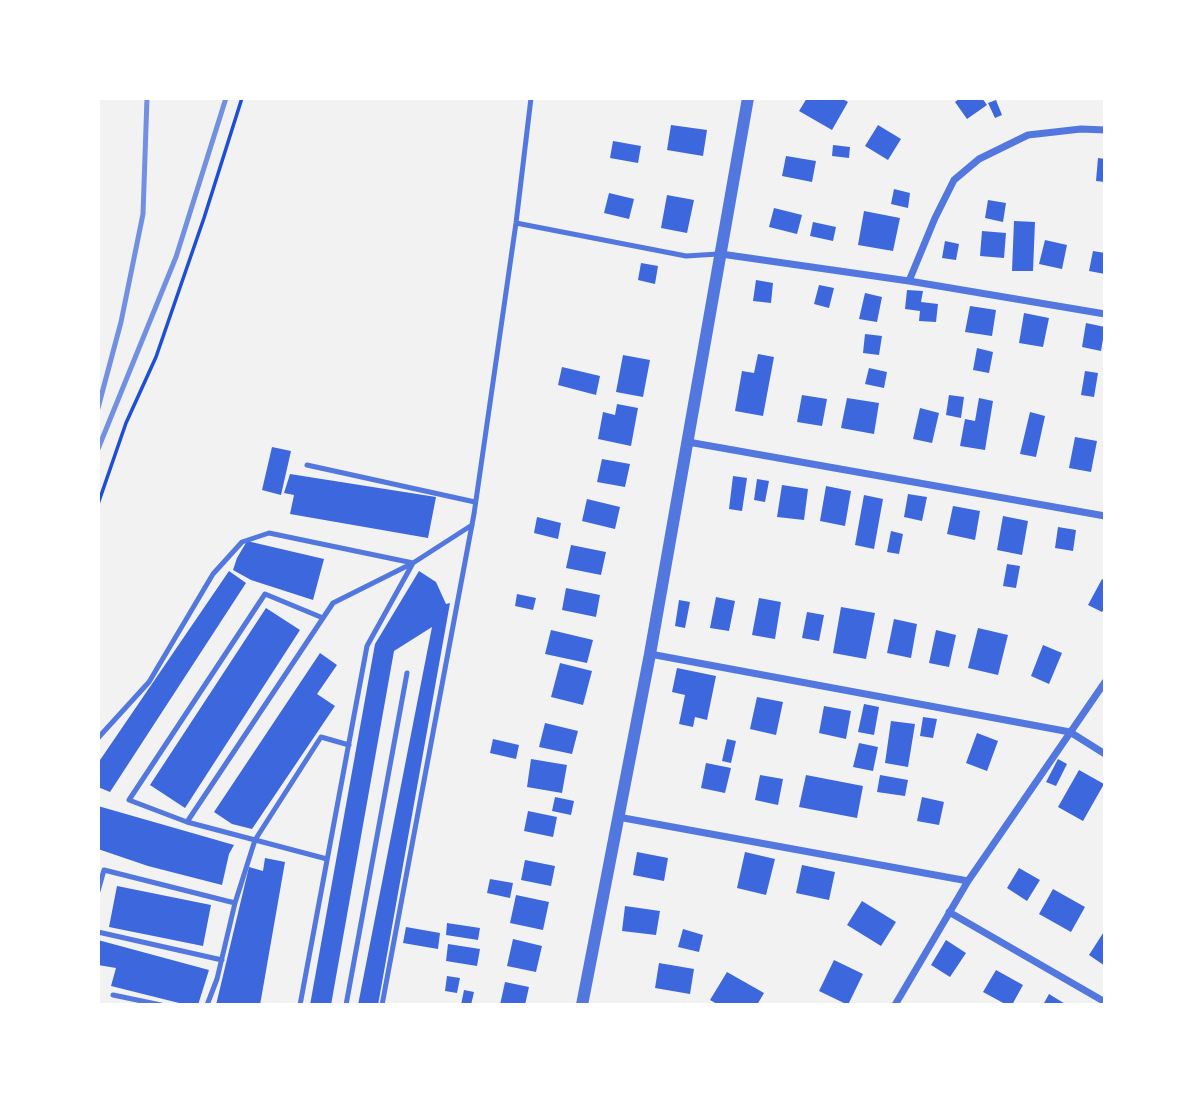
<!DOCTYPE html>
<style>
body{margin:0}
#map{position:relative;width:1203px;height:1103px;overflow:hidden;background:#f2f2f2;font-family:"Noto Sans",sans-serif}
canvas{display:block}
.frame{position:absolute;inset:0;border:100px solid #fff;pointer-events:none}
</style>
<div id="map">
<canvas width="1203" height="1103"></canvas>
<div class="frame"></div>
</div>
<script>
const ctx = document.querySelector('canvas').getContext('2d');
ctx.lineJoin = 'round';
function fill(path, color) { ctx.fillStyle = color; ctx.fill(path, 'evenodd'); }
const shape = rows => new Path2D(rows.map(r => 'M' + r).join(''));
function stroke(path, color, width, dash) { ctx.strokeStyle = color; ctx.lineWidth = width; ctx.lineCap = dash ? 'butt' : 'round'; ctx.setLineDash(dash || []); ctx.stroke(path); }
fill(shape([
 [807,98,841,98,848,102,832,130,799,111],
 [960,98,982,98,987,105,967,119,955,102],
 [996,100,1002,115,995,118,988,103],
 [671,125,707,130,703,156,667,150],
 [878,125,901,139,888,160,865,146],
 [613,141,641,146,638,163,610,158],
 [833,145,850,147,849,158,832,156],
 [786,156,816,161,812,182,782,176],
 [1098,158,1105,159,1105,182,1096,181],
 [894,189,910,193,908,208,891,204],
 [609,193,634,199,629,219,604,213],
 [667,195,694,200,687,233,661,228],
 [988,200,1006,203,1003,222,985,218],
 [774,208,802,215,797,234,769,227],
 [864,211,900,218,893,251,858,245],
 [1014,221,1035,222,1033,271,1012,271],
 [813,222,836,227,833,241,810,236],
 [982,231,1006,233,1004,258,980,256],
 [1045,240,1067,245,1062,269,1039,264],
 [945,241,959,244,956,260,942,258],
 [1093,251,1105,253,1105,274,1089,271],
 [641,263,658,266,655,284,638,280],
 [756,280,773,283,771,303,753,301],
 [819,285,834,288,829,308,814,304],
 [907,290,923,291,921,302,938,304,936,322,919,321,920,311,905,309],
 [865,293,882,297,877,322,859,319],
 [970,306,996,310,992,336,965,332],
 [1024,313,1049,318,1043,347,1019,343],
 [1086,323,1105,327,1101,351,1082,347],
 [865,334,882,336,879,355,863,353],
 [977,348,993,352,989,373,973,370],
 [758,354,774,357,763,416,735,411,742,371,754,373],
 [623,355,650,360,643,397,616,392],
 [562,367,600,376,596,395,558,385],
 [869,368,887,372,884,388,865,384],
 [1085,371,1098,373,1094,397,1081,395],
 [802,395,827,399,822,426,797,422],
 [949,395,964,397,961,418,946,415],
 [847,398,879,403,874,434,841,428],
 [979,398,993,401,985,450,960,446,965,419,975,421],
 [617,404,638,408,631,446,598,439,603,412,615,415],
 [920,408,939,413,932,443,913,439],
 [1030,412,1045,416,1036,457,1020,454],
 [1075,437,1097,441,1091,472,1069,468],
 [272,447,291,451,281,495,262,490],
 [602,459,630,464,625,487,597,482],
 [290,474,436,497,428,538,290,514,294,495,284,493],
 [733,476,747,478,742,511,729,509],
 [757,479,769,481,765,502,754,500],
 [782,485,808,489,804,520,777,517],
 [826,486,851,491,845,526,820,521],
 [908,494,927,497,922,521,904,517],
 [864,495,883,499,874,549,855,545],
 [587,499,620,507,615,529,582,521],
 [953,506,980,511,975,540,947,534],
 [1003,516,1028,521,1022,555,997,550],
 [537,517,561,523,558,539,534,533],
 [1058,527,1076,530,1073,551,1055,548],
 [891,531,903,534,899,554,887,552],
 [247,541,324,559,313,600,251,580,233,570,237,558],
 [571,545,606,552,601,575,566,568],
 [1007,564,1020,566,1016,588,1003,586],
 [229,571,246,583,110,792,98,787,98,763],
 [419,571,436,582,446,604,450,603,378,1005,358,1005,432,627,394,651,331,1005,310,1005,375,644],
 [1102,579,1105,581,1105,607,1102,612,1088,605],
 [566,588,600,595,596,617,562,610],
 [517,594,536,598,533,610,515,606],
 [716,597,735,601,729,631,710,628],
 [759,598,781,602,775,639,752,635],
 [679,600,690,602,685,628,675,626],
 [841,607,875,613,866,659,833,653],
 [266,608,300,630,185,808,150,785],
 [807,612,824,615,819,641,802,638],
 [894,619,917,624,911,658,887,653],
 [978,628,1008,635,998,675,968,668],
 [551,630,593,640,587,663,545,654],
 [936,630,956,635,949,667,929,663],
 [1043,645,1062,653,1049,684,1031,676],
 [320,653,337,665,317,694,335,706,252,829,232,824,214,812],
 [560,663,592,671,583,705,551,697],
 [677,668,716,676,707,720,695,717,693,727,679,724,685,695,672,692],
 [757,697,783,702,776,735,750,729],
 [864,704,879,707,874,735,858,732],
 [824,706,851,711,846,739,819,733],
 [923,717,937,719,933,738,920,736],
 [891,721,915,724,908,767,885,763],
 [545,723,578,731,572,754,539,747],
 [977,733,998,741,987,771,966,763],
 [493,739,519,745,516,759,490,753],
 [727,739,736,741,731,763,722,761],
 [859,743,878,747,873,771,853,767],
 [531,759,567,765,562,793,527,787],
 [1058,759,1067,764,1056,786,1046,782],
 [706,763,731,768,725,793,701,788],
 [1079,770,1104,784,1083,821,1058,807],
 [760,775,783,779,778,805,755,800],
 [806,775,863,786,857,818,799,807],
 [880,775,908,780,905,796,877,792],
 [555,797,574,801,571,815,552,811],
 [922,797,944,802,939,825,917,821],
 [98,806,234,845,229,854,222,885,148,866,98,849],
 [528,811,557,817,553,837,524,831],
 [637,852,668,858,664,881,633,875],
 [745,852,775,859,766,895,737,888],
 [265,858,285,862,260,1005,216,1005,249,867,263,871],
 [525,860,555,866,551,886,521,880],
 [802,865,835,872,829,900,796,893],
 [1019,868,1040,880,1027,901,1007,888],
 [490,879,513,883,510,898,487,893],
 [117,886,211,905,203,946,109,927],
 [1053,889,1085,907,1071,932,1039,914],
 [516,895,549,902,543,930,510,923],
 [862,901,896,922,881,946,847,925],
 [625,906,660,911,656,935,622,931],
 [447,923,480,928,478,940,446,935],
 [406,927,440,933,438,949,403,943],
 [683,929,703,935,699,952,678,947],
 [1105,930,1105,966,1089,955],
 [513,939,542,946,536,972,507,966],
 [98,940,209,970,198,1005,187,1005,111,986,116,968,98,965],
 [946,940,966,953,950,977,931,965],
 [448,944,480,949,477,966,446,961],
 [834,960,863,974,848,1005,819,991],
 [659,963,694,969,690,994,655,988],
 [996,970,1023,985,1012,1005,1007,1005,983,992],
 [727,972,764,993,757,1005,719,1005,710,1000],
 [447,976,460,978,457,993,445,991],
 [505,982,529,987,525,1005,500,1005],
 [464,990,474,992,471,1005,461,1005],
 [1049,994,1067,1005,1043,1005]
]), '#3d67dc');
stroke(shape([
 [98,504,126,423,156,357,204,218,242,98]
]), '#1d4ed8', 3.5);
stroke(shape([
 [516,223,686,256,718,254],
 [307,465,475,502],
 [323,618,265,594,129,800,187,822,327,859],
 [98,738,149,682,213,574,242,542,269,533,413,563],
 [187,822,333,603,413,563],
 [98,891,104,870,235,903],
 [98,932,222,960],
 [113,995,161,1005],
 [207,1005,217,979,235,903,255,840,321,737,349,745],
 [300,1005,367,646,413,563,472,525],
 [346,1005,407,673],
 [382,1005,474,514,516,223,531,98]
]), '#5277de', 5);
stroke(shape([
 [721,254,909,281,1105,314],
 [909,281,935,218,954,180,979,159,1028,135,1081,129,1105,130],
 [688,442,1105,516],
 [650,654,1070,732,1105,754],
 [618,817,968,881],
 [949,912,1105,1002],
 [895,1005,968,881,1105,682]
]), '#5277de', 7);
stroke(shape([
 [582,1005,650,654,748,98]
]), '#5277de', 12);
stroke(shape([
 [98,408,121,322,143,214,147,98],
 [98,449,176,257,226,98]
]), '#7290e2', 5);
</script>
